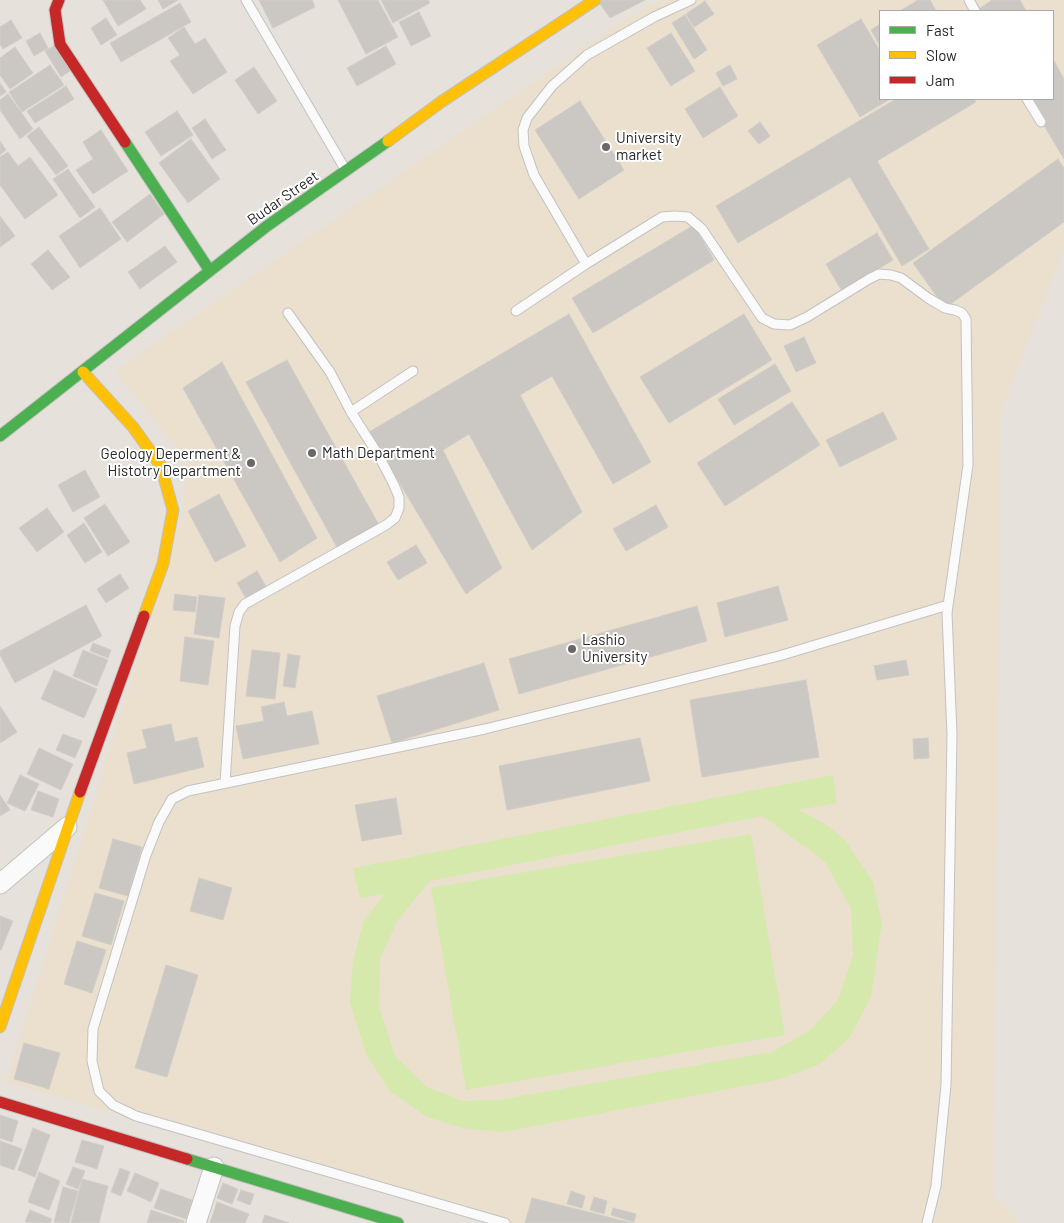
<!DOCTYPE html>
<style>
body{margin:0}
#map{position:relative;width:1064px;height:1223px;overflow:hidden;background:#e6e1db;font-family:Barlow,sans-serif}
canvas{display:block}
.legend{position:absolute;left:879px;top:10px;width:175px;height:90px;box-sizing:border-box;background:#fff;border:1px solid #a9a9a9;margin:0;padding:6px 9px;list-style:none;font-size:15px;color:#272727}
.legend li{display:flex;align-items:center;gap:10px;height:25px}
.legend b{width:25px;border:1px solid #a9a9a9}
</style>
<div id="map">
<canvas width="1064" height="1223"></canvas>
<ul class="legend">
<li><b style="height:6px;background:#4caf50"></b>Fast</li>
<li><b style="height:6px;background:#ffc107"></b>Slow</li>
<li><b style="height:6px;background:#c62828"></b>Jam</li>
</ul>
</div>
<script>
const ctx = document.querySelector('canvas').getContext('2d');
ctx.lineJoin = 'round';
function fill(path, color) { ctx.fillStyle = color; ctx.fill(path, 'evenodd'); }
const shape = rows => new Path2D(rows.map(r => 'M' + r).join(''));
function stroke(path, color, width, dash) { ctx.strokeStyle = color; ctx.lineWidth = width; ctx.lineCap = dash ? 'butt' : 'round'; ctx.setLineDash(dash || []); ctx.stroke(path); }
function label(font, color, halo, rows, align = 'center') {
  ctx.font = font + ' Barlow,sans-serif'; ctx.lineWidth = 4; ctx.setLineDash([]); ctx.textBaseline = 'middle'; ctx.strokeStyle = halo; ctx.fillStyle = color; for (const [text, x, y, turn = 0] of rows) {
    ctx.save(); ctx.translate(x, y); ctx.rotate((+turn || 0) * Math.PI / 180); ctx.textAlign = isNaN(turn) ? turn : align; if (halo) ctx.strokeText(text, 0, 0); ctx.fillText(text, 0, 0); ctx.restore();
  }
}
fill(shape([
 [660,0,1064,0,1064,249,1001,410,993,1194,1021,1223,496,1223,6,1082,184,512,185,458,115,371,615,26],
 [880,11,1053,11,1053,99,880,99]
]), '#ebe0ce');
fill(shape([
 [833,775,837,803,799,810,827,825,845,840,873,882,882,922,871,997,850,1037,820,1064,781,1079,503,1132,463,1128,427,1117,390,1091,366,1054,350,1002,353,961,364,920,385,894,360,898,353,868],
 [763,816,825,862,851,909,853,955,838,1000,810,1030,772,1052,498,1100,463,1101,427,1087,395,1056,379,1006,380,959,397,921,430,881],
 [751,834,785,1035,466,1090,431,888]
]), '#d5e9ad');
const building = shape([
 [103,0,140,0,146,9,118,26,103,0],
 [158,0,178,0,163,9,158,0],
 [259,0,312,0,315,7,273,28,259,0],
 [338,0,378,0,398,37,366,54,338,0],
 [381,0,428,0,430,3,393,23,381,0],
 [602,0,645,0,610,18,599,2,602,0],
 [918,0,930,0,936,11,900,11,918,0],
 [992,0,1020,0,1026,11,976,11,992,0],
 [705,1,714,14,694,27,686,14,705,1],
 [180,3,191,22,121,62,110,43,180,3],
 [419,12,431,36,411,46,399,22,419,12],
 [685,15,707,50,694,59,672,23,685,15],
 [106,18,117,35,101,45,91,28,106,18],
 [861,19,880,51,880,99,890,99,860,117,817,45,861,19],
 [11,20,22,38,3,49,0,44,0,27,11,20],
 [880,24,880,46,871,30,880,24],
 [184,27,195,44,205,38,227,72,193,94,170,61,180,55,168,38,184,27],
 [40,33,48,48,34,56,26,41,40,33],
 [671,33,695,71,671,86,647,48,671,33],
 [57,44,73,69,61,77,45,51,57,44],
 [386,46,396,64,357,86,347,68,386,46],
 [15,47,33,73,10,89,0,75,0,58,15,47],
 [1053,59,1064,79,1064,159,1028,99,1053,99,1053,59],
 [50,65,64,85,22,112,9,92,50,65],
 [730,65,737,79,723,86,716,73,730,65],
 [254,67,277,101,258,114,235,80,254,67],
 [0,83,6,92,0,96,0,83],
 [66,86,74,99,35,123,27,111,66,86],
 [720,87,738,116,703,138,685,109,720,87],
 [8,94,33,129,20,139,0,110,0,100,8,94],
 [896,99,974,99,976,102,877,161,929,249,902,266,850,177,738,243,716,206,896,99],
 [580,101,624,170,579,199,535,130,580,101],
 [177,111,193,135,161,156,145,132,177,111],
 [205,119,226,150,212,159,192,128,205,119],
 [760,122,770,136,759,144,748,131,760,122],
 [39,127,68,166,56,175,27,136,39,127],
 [101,130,128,171,93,194,76,170,93,159,83,142,101,130],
 [191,139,220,179,188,203,159,163,191,139],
 [0,141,6,150,0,155,0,141],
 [8,152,18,166,30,157,58,195,25,219,0,185,0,157,8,152],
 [1058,159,1064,168,1064,222,945,308,913,263,1058,159],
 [68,169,95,207,80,218,53,179,68,169],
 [150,194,164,214,127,242,112,222,150,194],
 [100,208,121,239,80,268,59,236,100,208],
 [0,216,15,236,0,247,0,216],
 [694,225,714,260,593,333,572,298,694,225],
 [877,233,893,260,842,291,826,264,877,233],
 [165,246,177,262,140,289,128,272,165,246],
 [48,250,70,277,52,290,31,264,48,250],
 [569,314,651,462,613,484,552,376,520,395,582,512,532,550,469,434,443,450,502,568,466,594,369,432,569,314],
 [744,314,772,360,669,423,640,377,744,314],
 [804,337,816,363,796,372,784,346,804,337],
 [287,360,379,525,339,551,246,382,287,360],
 [222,362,317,538,280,562,183,388,222,362],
 [775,364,791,391,734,425,718,399,775,364],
 [792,402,820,445,725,506,697,463,792,402],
 [883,412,897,439,840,467,826,440,883,412],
 [85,470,100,497,73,512,58,485,85,470],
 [219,494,246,546,215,562,188,511,219,494],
 [105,504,130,542,108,556,84,518,105,504],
 [656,505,668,527,626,551,613,529,656,505],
 [47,508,64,532,37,552,19,528,47,508],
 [84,523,102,552,85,563,67,535,84,523],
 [416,545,427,563,398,580,387,562,416,545],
 [257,571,267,588,247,600,237,583,257,571],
 [120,574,129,588,106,603,97,589,120,574],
 [778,586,788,620,725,637,717,603,778,586],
 [175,594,197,597,195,612,173,610,175,594],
 [199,595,225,598,219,638,194,634,199,595],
 [86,605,102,636,15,683,0,655,0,651,86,605],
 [697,606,707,641,519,694,509,659,697,606],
 [185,637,214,641,208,685,180,681,185,637],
 [93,643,111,650,108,658,90,651,93,643],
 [83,650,108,660,97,686,73,676,83,650],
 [252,650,280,653,275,699,246,696,252,650],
 [288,654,300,656,295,688,283,686,288,654],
 [906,660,909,675,877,680,874,666,906,660],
 [484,663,499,710,392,743,377,696,484,663],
 [54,670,97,689,84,718,41,699,54,670],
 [806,680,819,757,702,777,690,700,806,680],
 [284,702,287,716,312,711,319,744,243,759,236,726,264,721,261,707,284,702],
 [0,706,17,732,0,743,0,706],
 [171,724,175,742,197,737,204,767,134,784,127,753,147,748,142,730,171,724],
 [63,734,82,741,75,758,56,750,63,734],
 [640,738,650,781,507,810,499,766,640,738],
 [928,738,929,758,914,759,913,739,928,738],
 [39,748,73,764,61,790,27,774,39,748],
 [20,775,39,784,25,811,7,803,20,775],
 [38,791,59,799,53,817,31,810,38,791],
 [0,795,10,810,0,816,0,795],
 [396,798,402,834,362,841,355,805,396,798],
 [113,839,142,847,128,896,99,888,113,839],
 [199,878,232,888,223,920,190,911,199,878],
 [95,893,124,901,111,945,82,936,95,893],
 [0,916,13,921,1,950,0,950,0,916],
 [77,941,106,950,92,993,64,984,77,941],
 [166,965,198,975,167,1077,135,1068,166,965],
 [24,1043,60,1053,49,1089,14,1079,24,1043],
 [0,1115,18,1121,12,1142,0,1138,0,1115],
 [33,1128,50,1135,35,1177,18,1170,33,1128],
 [82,1140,104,1146,97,1169,75,1162,82,1140],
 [0,1141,22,1149,14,1170,0,1165,0,1141],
 [73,1167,85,1171,78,1189,66,1184,73,1167],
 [120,1168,130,1172,121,1196,111,1192,120,1168],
 [39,1172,60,1181,49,1210,28,1202,39,1172],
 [135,1173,159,1183,151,1202,127,1191,135,1173],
 [82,1179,108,1186,99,1223,71,1223,82,1179],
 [223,1183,238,1189,232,1204,217,1198,223,1183],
 [63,1187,78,1191,69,1223,54,1222,63,1187],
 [161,1189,192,1200,186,1219,154,1208,161,1189],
 [241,1190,254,1194,250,1205,237,1200,241,1190],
 [571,1191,585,1196,582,1208,567,1204,571,1191],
 [594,1197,607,1201,604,1214,590,1210,594,1197],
 [532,1198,632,1223,525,1223,532,1198],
 [217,1202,249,1214,245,1223,210,1223,217,1202],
 [613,1208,636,1214,634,1222,611,1215,613,1208],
 [30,1210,52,1219,50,1223,25,1222,30,1210],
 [151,1210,184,1221,183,1223,147,1223,151,1210],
 [265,1215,289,1223,262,1223,265,1215]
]);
fill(building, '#cbc7c3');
stroke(building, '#d1cdc8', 1);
const lane = shape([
 [246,0,345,169],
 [969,0,975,11],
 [1027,99,1041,122],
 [586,264,534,175,524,146,523,130,527,118,552,86,587,55,654,17,691,0],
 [516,311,586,264,662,217,675,216,688,217,702,229,762,318,774,324,790,325,807,317,869,279,879,274,891,275,901,278,928,298,945,308,955,310,962,313,966,319,968,465,947,613,952,734,946,1085,936,1186,927,1223],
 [288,313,330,372,351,412,413,371],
 [225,783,235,626,239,612,245,604,386,525,395,518,399,508,399,497,394,485,379,456,351,412],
 [505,1223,136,1116,113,1105,99,1091,92,1061,93,1029,146,855,159,822,172,799,188,791,485,729,779,656,948,605]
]);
const street = shape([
 [0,884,67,827],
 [196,1223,214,1167]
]);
const fast = shape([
 [125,142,210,271],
 [0,436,267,226,388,141],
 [187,1159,398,1223]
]);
const slow = shape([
 [388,141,441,102,595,0],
 [83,372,133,427,161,466,173,510,163,564,144,616],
 [0,1027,80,792]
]);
const jam = shape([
 [59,0,55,10,60,44,125,142],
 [80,792,144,616],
 [0,1102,187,1159]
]);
stroke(lane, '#c3c1c2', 11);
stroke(street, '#c3c1c2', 21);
stroke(fast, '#c3c1c2', 13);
stroke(slow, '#c3c1c2', 13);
stroke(jam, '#c3c1c2', 13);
stroke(lane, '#fbfafa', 9);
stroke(street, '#fbfafa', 19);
stroke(fast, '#4caf50', 11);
stroke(slow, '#ffc107', 11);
stroke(jam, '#c62828', 11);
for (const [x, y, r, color] of [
 [606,147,5,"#6a6866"],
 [312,453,5,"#6a6866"],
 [251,463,5,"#6a6866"],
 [572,649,5,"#6a6866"]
]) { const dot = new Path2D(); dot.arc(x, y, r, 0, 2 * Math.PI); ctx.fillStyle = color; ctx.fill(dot); stroke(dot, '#fff', 2); }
label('15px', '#272727', '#fff', [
 ["University",616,138],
 ["market",616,155],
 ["Math Department",322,453],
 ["Geology Deperment &",241,454,"right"],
 ["Histotry Department",241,471,"right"],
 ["Lashio",582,640],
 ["University",582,657]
], 'left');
label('15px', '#272727', '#fff', [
 ["Budar Street",283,198,-35]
]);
</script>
